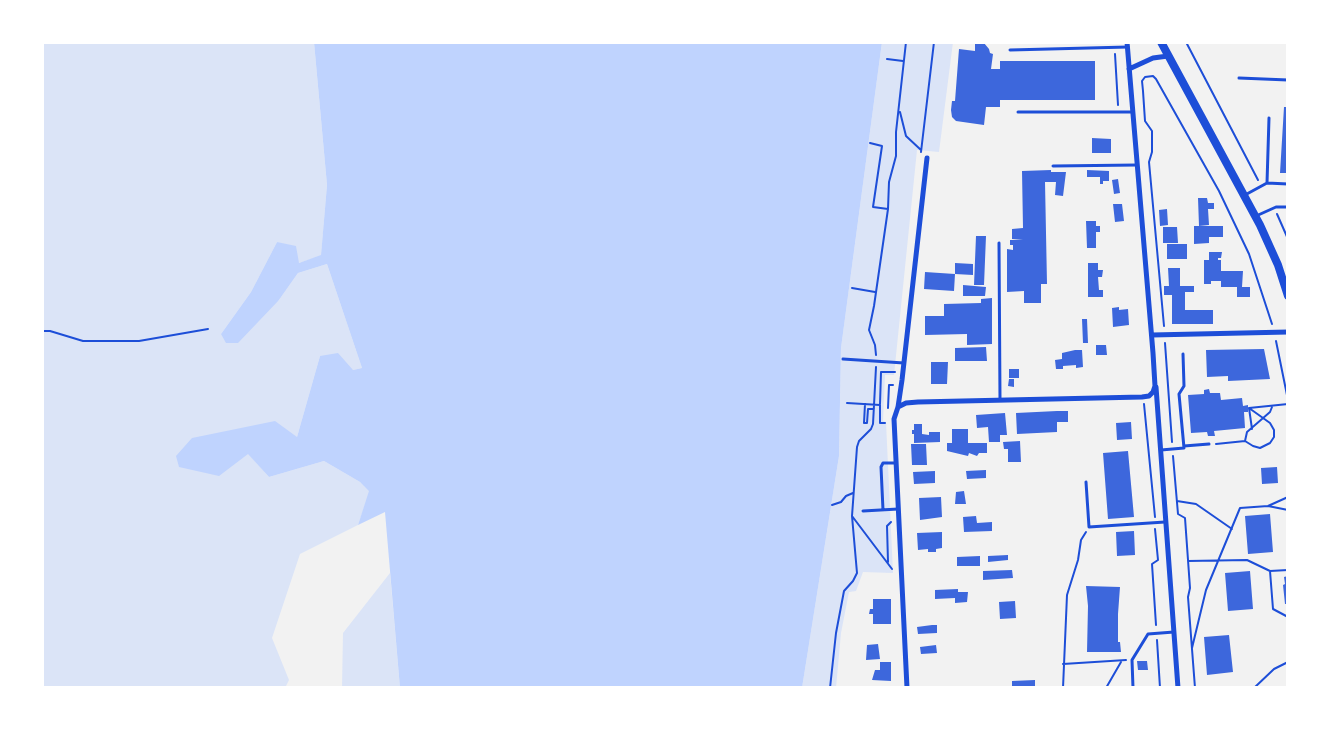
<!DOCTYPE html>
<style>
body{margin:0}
#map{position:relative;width:1330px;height:730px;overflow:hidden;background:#f2f2f2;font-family:"Libre Baskerville",serif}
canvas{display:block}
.frame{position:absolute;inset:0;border:44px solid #fff;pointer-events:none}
</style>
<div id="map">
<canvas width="1330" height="730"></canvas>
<div class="frame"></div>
</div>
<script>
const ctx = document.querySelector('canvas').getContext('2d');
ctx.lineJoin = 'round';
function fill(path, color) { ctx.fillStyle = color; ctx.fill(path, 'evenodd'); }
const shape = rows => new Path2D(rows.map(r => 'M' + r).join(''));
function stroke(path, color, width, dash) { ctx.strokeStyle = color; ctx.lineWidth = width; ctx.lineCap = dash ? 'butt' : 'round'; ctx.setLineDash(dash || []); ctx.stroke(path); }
fill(shape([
 [42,42,314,42,327,185,321,256,299,263,277,242,251,292,221,334,279,300,298,273,327,264,362,368,353,370,320,356,297,437,248,453,269,477,324,461,360,482,370,491,358,525,300,554,272,638,289,680,285,688,42,688],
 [882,42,953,42,939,152,917,150,894,375,885,375,883,421,886,422,893,573,863,572,856,591,849,592,841,633,836,688,802,688,839,456,841,348],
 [390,573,400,688,342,688,343,633]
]), '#dbe4f7');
fill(shape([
 [314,42,882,42,841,348,839,456,802,688,400,688,385,512,358,525,369,491,360,482,324,461,269,477,248,454,219,476,179,467,176,456,192,438,275,421,297,437,320,356,338,353,353,370,362,368,327,264,298,273,279,300,238,343,226,343,221,334,251,292,277,242,296,246,299,263,321,255,327,185]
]), '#bfd3fe');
fill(shape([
 [975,42,984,43,989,49,990,53,993,54,991,69,1000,69,1000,61,1095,61,1095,100,1000,100,1000,107,986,107,984,125,956,121,952,117,951,110,952,101,955,101,959,49,975,51],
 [1284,107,1288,107,1288,173,1280,173],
 [1092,138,1111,139,1111,153,1092,153],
 [1051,170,1051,172,1066,172,1063,196,1055,195,1056,182,1028,182,1045,182,1047,284,1041,284,1041,303,1024,303,1024,291,1007,292,1007,249,1013,250,1013,245,1010,245,1010,240,1023,240,1012,239,1012,229,1023,228,1022,171],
 [1087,170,1109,171,1109,181,1103,181,1103,184,1100,184,1100,177,1087,177],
 [1118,179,1120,193,1114,194,1112,180],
 [1198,198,1207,198,1208,203,1214,203,1214,209,1208,209,1209,225,1199,226],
 [1113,204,1122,204,1124,221,1115,222],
 [1167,209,1168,225,1160,226,1159,210],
 [1086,221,1096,221,1096,226,1100,226,1100,232,1096,232,1096,248,1087,248],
 [1194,226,1223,226,1223,237,1209,237,1209,243,1194,244],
 [1163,227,1177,227,1178,243,1163,243],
 [976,236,986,236,984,285,974,285],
 [1167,244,1187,244,1187,259,1167,259],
 [1209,252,1222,252,1221,258,1218,258,1218,260,1221,260,1221,271,1243,271,1242,287,1250,287,1250,297,1237,297,1237,287,1221,287,1221,281,1211,281,1211,284,1204,284,1204,260,1209,260],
 [955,263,973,264,973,275,955,274],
 [1088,263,1098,263,1098,270,1103,270,1102,277,1098,277,1099,290,1103,290,1103,297,1088,297],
 [1168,268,1180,268,1180,286,1194,286,1194,292,1185,292,1185,310,1213,310,1213,324,1172,324,1172,295,1164,295,1164,286,1169,286],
 [925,272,955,274,954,291,924,289],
 [963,285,986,287,985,296,963,296],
 [992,298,992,344,967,345,967,334,925,335,925,316,944,316,944,304,981,303,981,299],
 [1119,307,1119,310,1128,309,1129,325,1113,327,1112,308],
 [1082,319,1087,319,1088,343,1083,343],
 [1096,345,1106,345,1107,355,1096,355],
 [986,347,987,361,955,361,955,348],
 [1264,349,1270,379,1228,381,1228,376,1207,377,1206,350],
 [1075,350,1082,350,1083,367,1076,368,1076,365,1063,366,1063,369,1056,369,1055,360,1062,359,1062,353],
 [931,362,948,362,947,384,931,384],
 [1009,369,1019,369,1019,378,1009,378],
 [1009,379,1014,379,1014,387,1008,386],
 [1209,389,1210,393,1220,393,1221,400,1242,398,1243,406,1248,405,1248,412,1244,412,1245,428,1214,431,1215,436,1208,436,1207,432,1191,433,1188,395,1204,394,1204,390],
 [1057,411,1068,411,1068,422,1057,422,1057,432,1017,434,1016,413],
 [1005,413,1007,435,1000,435,1000,442,989,442,988,427,977,428,976,415],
 [1131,422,1132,439,1117,440,1116,423],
 [914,424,922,424,922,434,929,435,929,432,940,432,940,442,914,443,914,434,912,434,912,430,914,430],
 [952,429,968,429,968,443,987,443,987,453,979,453,977,456,969,453,968,456,947,451,947,443,952,443],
 [1020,441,1021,462,1008,462,1008,449,1004,449,1003,442],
 [911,444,926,444,927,465,912,465],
 [1128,451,1134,517,1108,519,1103,453],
 [1277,467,1278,483,1262,484,1261,468],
 [986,470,986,478,967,479,966,471],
 [935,471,935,483,914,484,913,472],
 [964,491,966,504,955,504,956,492],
 [941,497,942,517,920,520,919,498],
 [1270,514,1273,552,1248,554,1245,516],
 [976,516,977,523,992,522,992,531,964,532,963,517],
 [1134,531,1135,555,1117,556,1116,532],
 [942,532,942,548,936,549,936,552,928,552,928,549,918,550,917,533],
 [1008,555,1008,560,988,562,988,556],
 [980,556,980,566,957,566,957,557],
 [1012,570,1013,578,983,580,983,571],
 [1250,571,1253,609,1228,611,1225,573],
 [1288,576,1288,604,1285,604,1283,585,1285,584,1284,577],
 [1086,586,1120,587,1118,614,1118,642,1120,642,1121,652,1087,652,1088,606],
 [958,589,958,592,968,592,967,602,955,603,955,598,935,599,935,590],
 [873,599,891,599,891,624,873,624,873,614,869,614,870,609,873,609],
 [1015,601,1016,618,1000,619,999,602],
 [932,625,937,625,937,633,918,634,917,627],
 [1229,635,1233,672,1207,675,1204,637],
 [878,644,880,659,866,660,867,645],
 [936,645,937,653,921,654,920,647],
 [1137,661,1147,661,1148,670,1138,670],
 [880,662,891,662,891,681,872,680,875,670,880,670],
 [1035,680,1035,688,1012,688,1012,681]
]), '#3d67dc');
stroke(shape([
 [1186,42,1258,180],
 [1115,54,1118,105],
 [887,59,903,61],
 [900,112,906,136,921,150],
 [870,143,882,146,873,207,888,209],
 [921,152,934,42],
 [1277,214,1288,239],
 [852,288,875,292],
 [1164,326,1149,162,1152,152,1152,131,1145,121,1143,91,1142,81,1145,77,1153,76,1156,79,1219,191,1249,254,1272,324],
 [42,331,50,331,83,341,139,341,208,329],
 [1276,341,1288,400],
 [1165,343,1172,442],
 [876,355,875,345,869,330,874,306,888,209,889,182,896,156,896,132,906,42],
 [876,367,873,424,871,429,859,441,857,447,852,516,892,569],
 [847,403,880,405,880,423,885,423],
 [865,404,864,423,867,423,868,409,874,409],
 [880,404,881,372,895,372],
 [1144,404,1155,517],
 [888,408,889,385,893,385],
 [1252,429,1249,408,1288,404],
 [1245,441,1247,432,1270,412,1272,407],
 [1216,444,1245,441,1253,446,1260,448,1270,443,1274,437,1274,430,1270,423,1249,408],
 [1173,456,1178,514,1185,518,1190,588,1188,597,1195,688],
 [1177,501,1196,504,1232,529],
 [832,505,841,502,846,496,853,493],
 [1268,506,1288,510],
 [1155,529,1158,560,1152,564,1156,625],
 [1188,561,1247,560,1270,571,1288,570],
 [888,562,887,526,891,522],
 [1270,571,1273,609,1288,617],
 [1157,640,1160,688],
 [1192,648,1206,590,1240,508,1268,506,1288,497],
 [1063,664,1126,660],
 [830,688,836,633,844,591,853,581,857,573,852,516],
 [1063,688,1067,595,1078,560,1081,540,1086,532],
 [1106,688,1121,662],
 [1254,688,1274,669,1288,662]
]), '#1d4ed8', 2);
stroke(shape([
 [1010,50,1128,47],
 [1239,78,1288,80],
 [1018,112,1133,112],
 [1053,166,1137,165],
 [1267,183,1269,118],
 [1245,195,1267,183,1288,184],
 [1256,216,1276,207,1288,207],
 [999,243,1000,400],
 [843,359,904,363],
 [1184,446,1209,444],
 [1161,450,1184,448,1179,394,1184,386,1183,354],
 [1086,482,1089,527,1165,522],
 [883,510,881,467,883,463,896,463],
 [863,511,898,509],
 [1133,688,1132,660,1148,634,1174,632]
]), '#1d4ed8', 3);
stroke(shape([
 [1129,69,1153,58,1168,56],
 [1152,335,1288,332],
 [1156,387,1178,688],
 [898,407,906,403,918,402,1142,397,1149,396,1153,392,1155,386,1153,353,1127,42],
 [907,688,894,419,898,407,902,380,927,158]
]), '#1d4ed8', 5);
stroke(shape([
 [1161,42,1260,225,1278,265,1288,296]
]), '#1d4ed8', 8);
</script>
